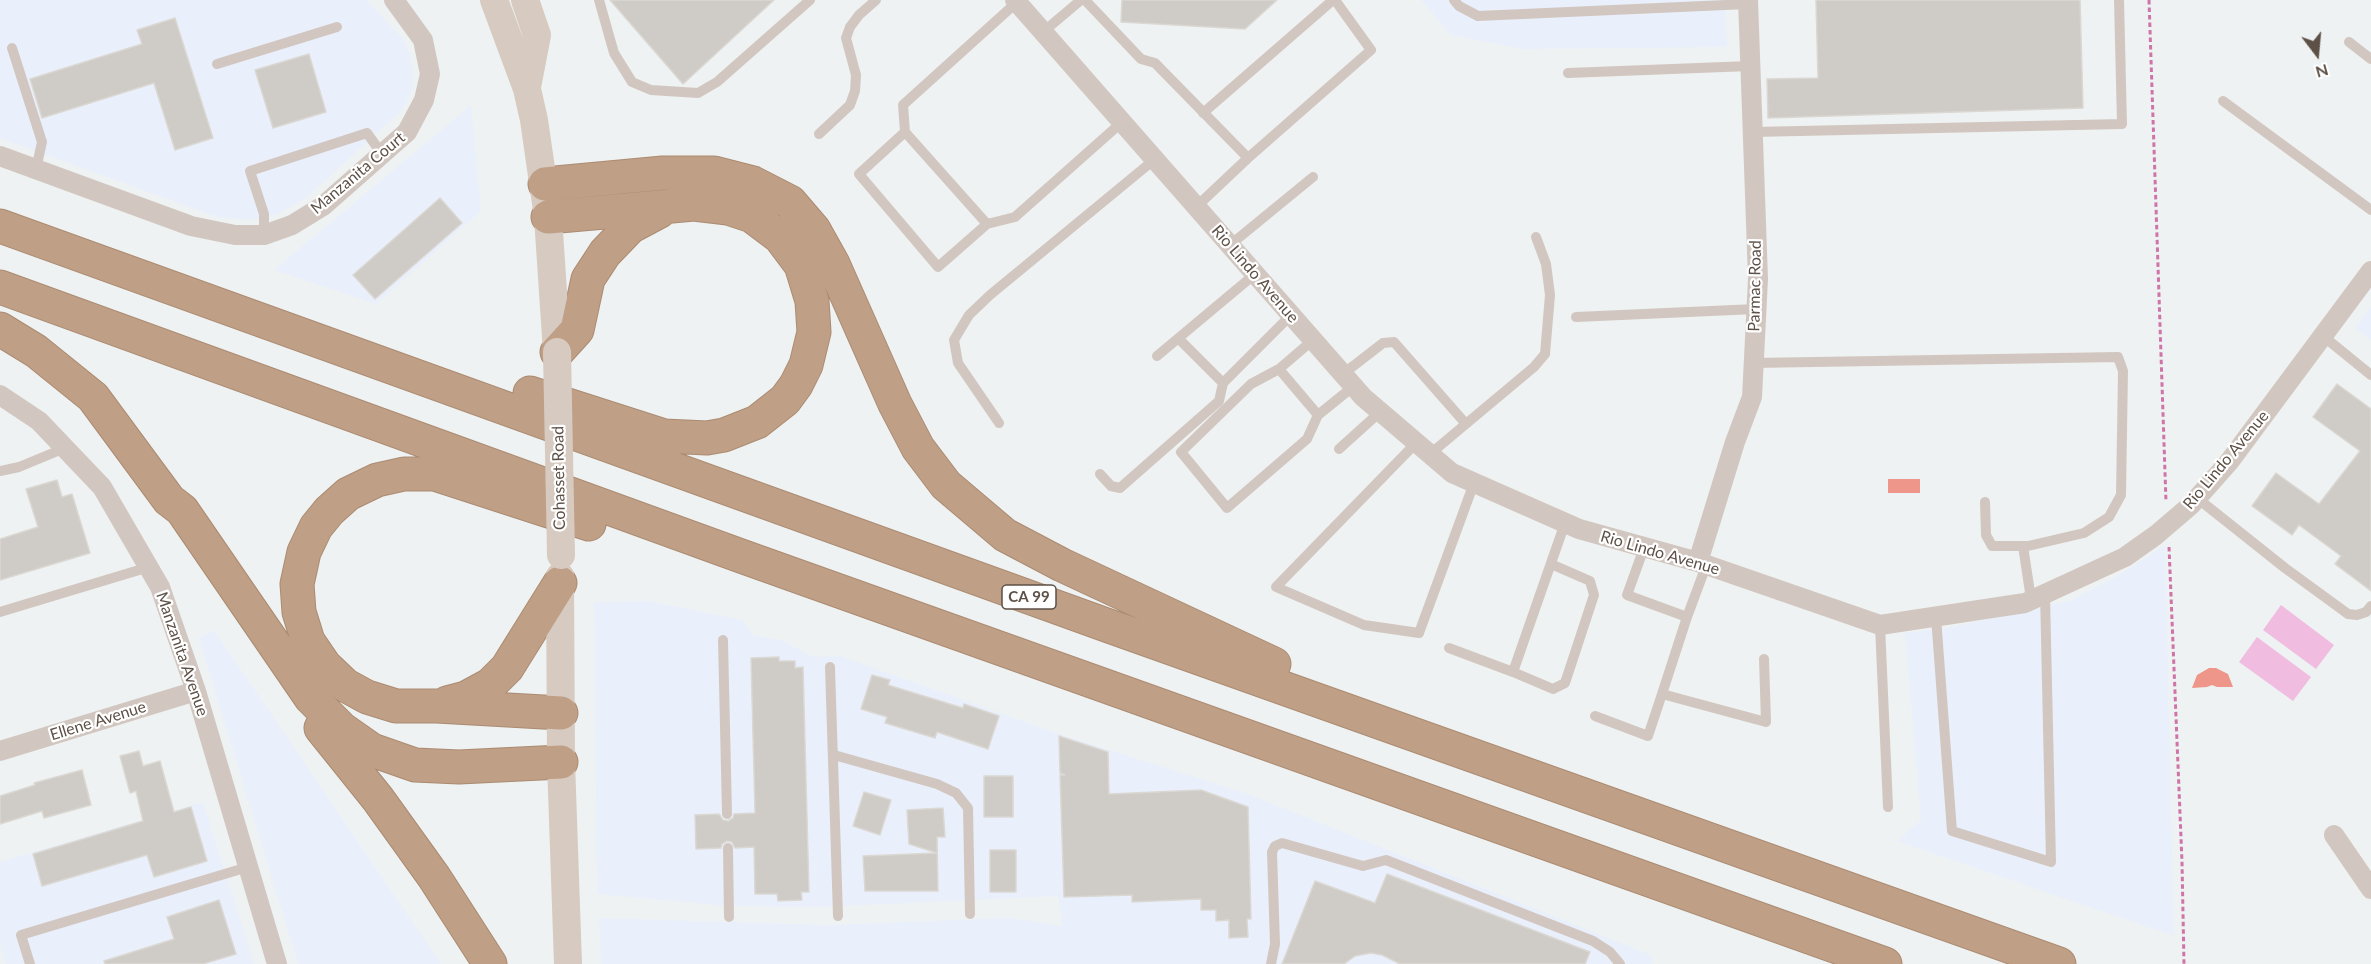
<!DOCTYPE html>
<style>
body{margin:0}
#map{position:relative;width:2371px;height:964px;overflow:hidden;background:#eff2f2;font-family:Lato,sans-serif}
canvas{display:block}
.north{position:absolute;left:2287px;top:24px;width:60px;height:60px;-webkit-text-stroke:4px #fff;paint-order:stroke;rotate:164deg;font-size:16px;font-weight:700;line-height:24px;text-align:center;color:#5d5047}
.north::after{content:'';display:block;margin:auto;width:21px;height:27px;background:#5d5047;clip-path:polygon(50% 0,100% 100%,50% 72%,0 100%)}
</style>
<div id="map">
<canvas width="2371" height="964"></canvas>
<div class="north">N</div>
</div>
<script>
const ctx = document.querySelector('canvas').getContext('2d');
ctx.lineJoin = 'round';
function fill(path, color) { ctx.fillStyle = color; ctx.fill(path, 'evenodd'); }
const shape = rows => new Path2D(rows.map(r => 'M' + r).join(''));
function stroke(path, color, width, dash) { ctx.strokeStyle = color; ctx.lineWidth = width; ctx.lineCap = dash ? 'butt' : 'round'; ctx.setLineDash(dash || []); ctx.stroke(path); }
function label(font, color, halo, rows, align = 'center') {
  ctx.font = font + ' Lato,sans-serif'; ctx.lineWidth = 4.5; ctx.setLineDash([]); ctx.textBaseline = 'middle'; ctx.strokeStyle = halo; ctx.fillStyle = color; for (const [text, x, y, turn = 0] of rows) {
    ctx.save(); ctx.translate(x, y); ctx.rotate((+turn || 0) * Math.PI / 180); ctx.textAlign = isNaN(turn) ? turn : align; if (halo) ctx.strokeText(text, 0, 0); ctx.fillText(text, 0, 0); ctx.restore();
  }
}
fill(shape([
 [0,0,367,0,403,39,409,52,413,68,413,85,407,102,400,112,306,198,278,214,250,220,217,217,0,138],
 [1421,0,1725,0,1727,47,1522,49,1451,35],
 [471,105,481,211,376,304,274,270],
 [2371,307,2371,340,2355,328],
 [2165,545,2174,936,1897,841,1921,820,1905,633,1948,628,2069,601,2116,577],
 [648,601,743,620,752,635,783,641,813,657,840,656,1056,733,1248,794,1653,956,1652,964,601,964,599,918,826,925,1010,918,1063,926,1058,896,821,907,728,906,597,894,594,602],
 [214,630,441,964,298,964,199,638],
 [203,802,254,964,6,964,0,943,0,862]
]), '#e9f0fc');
fill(shape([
 [2281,605,2334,645,2316,669,2263,630],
 [2257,637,2311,677,2293,701,2239,662]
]), '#f0bde1');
fill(shape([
 [1888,479,1920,479,1920,493,1888,493],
 [2209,668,2216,668,2228,674,2233,687,2217,687,2212,685,2207,687,2192,688,2197,675]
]), '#ee9689');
const building = shape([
 [610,0,774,0,683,84,610,0],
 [1122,0,1277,0,1245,29,1121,22,1122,0],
 [1816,0,2080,0,2083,108,1768,118,1767,79,1818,78,1816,0],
 [175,18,213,138,175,150,154,83,42,118,30,79,142,44,137,30,175,18],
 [309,54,326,112,273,128,255,70,309,54],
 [440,198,462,223,375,299,353,275,440,198],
 [2337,384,2371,409,2371,591,2335,564,2341,556,2299,525,2292,535,2252,506,2276,473,2319,504,2360,451,2313,417,2337,384],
 [57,480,62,497,72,494,90,553,0,580,0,539,38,527,26,489,57,480],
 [779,657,779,661,795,661,795,668,803,667,809,892,801,892,802,900,778,901,777,894,755,894,754,847,735,848,732,842,727,841,722,844,721,848,696,849,695,815,719,814,723,820,728,821,733,818,734,814,755,813,751,658,779,657],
 [872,675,890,680,888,685,963,708,964,704,999,716,988,749,937,732,935,738,885,723,887,717,861,709,872,675],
 [1059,736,1108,752,1109,794,1201,790,1248,807,1251,919,1247,919,1248,937,1229,938,1229,920,1216,921,1216,910,1201,910,1201,899,1132,902,1132,895,1064,897,1060,775,1065,775,1060,773,1059,736],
 [139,751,143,766,160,761,174,812,191,807,207,861,154,877,147,855,42,886,33,854,143,821,136,791,130,793,120,756,139,751],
 [82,770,91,805,44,818,42,811,0,824,0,796,35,785,34,783,82,770],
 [984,776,1013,776,1013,817,984,817,984,776],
 [864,792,891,800,880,835,853,826,864,792],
 [943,808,945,837,937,837,938,891,865,891,863,856,937,853,909,844,907,810,943,808],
 [990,850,1016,850,1016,892,990,892,990,850],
 [1387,874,1590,952,1585,964,1400,964,1382,955,1371,953,1355,956,1344,964,1282,964,1315,881,1375,903,1387,874],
 [219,900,236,954,203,964,105,964,104,961,174,939,167,917,219,900]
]);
fill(building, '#cfcbc6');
stroke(building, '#dbd8d3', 1.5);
const highway = shape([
 [545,184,663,173,714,173,753,183,790,202,814,230,833,264,895,404,918,448,946,485,1005,535,1062,565,1274,664],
 [0,226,1109,626,2059,964],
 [0,287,741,556,1885,964],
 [0,329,36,351,93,397,169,500,182,510,311,698,342,729,372,750,415,765,459,767,561,762],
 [557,352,577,330,588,279,605,253,630,227,660,211],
 [530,393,664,436,707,438,724,435,757,422,785,400,796,385,806,365,814,332,812,301,801,265,780,237,752,216,728,208,694,204,548,217],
 [447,703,466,698,490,685,507,668,560,583],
 [561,713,437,706,396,706,367,697,345,685,325,666,308,641,299,612,297,584,304,552,316,527,329,511,348,494,377,480,404,474,435,474,589,524],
 [321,728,378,799,434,877,490,964]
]);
stroke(highway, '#ab8b71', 35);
stroke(shape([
 [2149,0,2166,502],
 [2169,547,2182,862,2184,964]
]), '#cf74a9', 3, [4.5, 3]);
stroke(shape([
 [599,0,614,53,632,82,651,90,698,93,717,82,810,0],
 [1085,0,1141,59,1155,63,1248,158,1196,207],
 [1454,0,1459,6,1478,16,1748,4],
 [1043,32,1081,0],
 [2349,42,2371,59],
 [12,48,42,142,36,169],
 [217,64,337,27],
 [1568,73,1750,66],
 [2223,101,2371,210],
 [1203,113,1333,0],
 [905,132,859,174,938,267,987,224,1015,217,1122,122],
 [1753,132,2122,124,2119,0],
 [819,134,850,105,855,91,856,75,846,38,850,27,859,15,876,0],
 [1248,158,1371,50,1335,0],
 [987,224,905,132,903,105,1017,2],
 [264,235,264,214,250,171,367,133,382,154],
 [1230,245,1313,177],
 [1576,317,1756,309],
 [2323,336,2371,375],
 [1179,339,1223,383],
 [1313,340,1279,369,1318,415,1354,386],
 [1157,356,1255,274],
 [1753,363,2118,357,2123,371,2121,495,2109,517,2084,533,2028,546,1992,546,1986,535,1985,502],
 [1279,369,1251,384,1181,452,1227,508,1307,439,1318,415],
 [1343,374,1383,343,1394,342,1466,424],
 [999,423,958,363,954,340,969,315,990,295,1155,159],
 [1416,443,1276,587,1364,625,1419,633,1474,483],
 [1339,449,1380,412],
 [1430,454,1534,367,1545,354,1550,295,1546,264,1536,237],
 [0,471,19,467,65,448],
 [1100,474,1111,486,1120,488,1219,401,1223,383,1291,315],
 [2197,498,2285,568,2348,614,2357,615,2366,612,2371,606],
 [2023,546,2031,599],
 [1644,548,1627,595,1687,617,1706,566],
 [1551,564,1590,581,1594,595,1565,683,1553,689,1513,672,1565,523],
 [0,612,149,567],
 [1687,617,1662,694,1766,722,1764,659],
 [1936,617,1952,831,2051,862,2045,593],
 [1880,625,1888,807],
 [723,640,727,814],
 [1449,648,1513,672],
 [830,667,838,916],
 [1595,716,1648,736,1662,694],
 [834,755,937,784,956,793,968,808,970,914],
 [728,848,729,917],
 [30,964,21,935,248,867],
 [1271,964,1275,944,1272,852,1275,846,1282,843,1363,866,1386,860,1593,941,1610,952,1620,964]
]), '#d2c7c0', 10);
stroke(shape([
 [1015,0,1363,397,1452,473,1579,529,1698,562,1880,625,2025,603,2125,557,2156,535,2191,505,2229,462,2371,271],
 [0,156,191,226,235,235,264,235,292,225,323,206,407,132,424,100,430,74,423,40,394,0],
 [0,395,39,421,102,487,160,587,196,691,277,964],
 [1698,562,1735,442,1752,397,1758,279,1748,0],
 [0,751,196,691],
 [2334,835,2371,889]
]), '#d2c7c0', 20);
stroke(shape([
 [494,0,527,89,534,120,548,217,557,352],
 [525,0,537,35,527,87],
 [560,576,561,762,568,964]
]), '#d7cac0', 28);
stroke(highway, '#bf9f86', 33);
stroke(shape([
 [557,352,561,555]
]), '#d7cac0', 28);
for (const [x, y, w] of [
 [1029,597,54]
]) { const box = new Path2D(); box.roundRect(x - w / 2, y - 12, w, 24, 4.5); ctx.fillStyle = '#fff'; ctx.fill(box); stroke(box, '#5d5047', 1.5); }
label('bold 15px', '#5d5047', null, [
 ["CA 99",1029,597]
]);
label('16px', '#5d5047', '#fff', [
 ["Manzanita Court",358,173,-40],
 ["Rio Lindo Avenue",1255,274,49],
 ["Parmac Road",1755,286,-89],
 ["Rio Lindo Avenue",2226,460,-50],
 ["Cohasset Road",559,478,-91],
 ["Rio Lindo Avenue",1660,553,16],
 ["Manzanita Avenue",182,654,71],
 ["Ellene Avenue",98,721,-17]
]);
</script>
